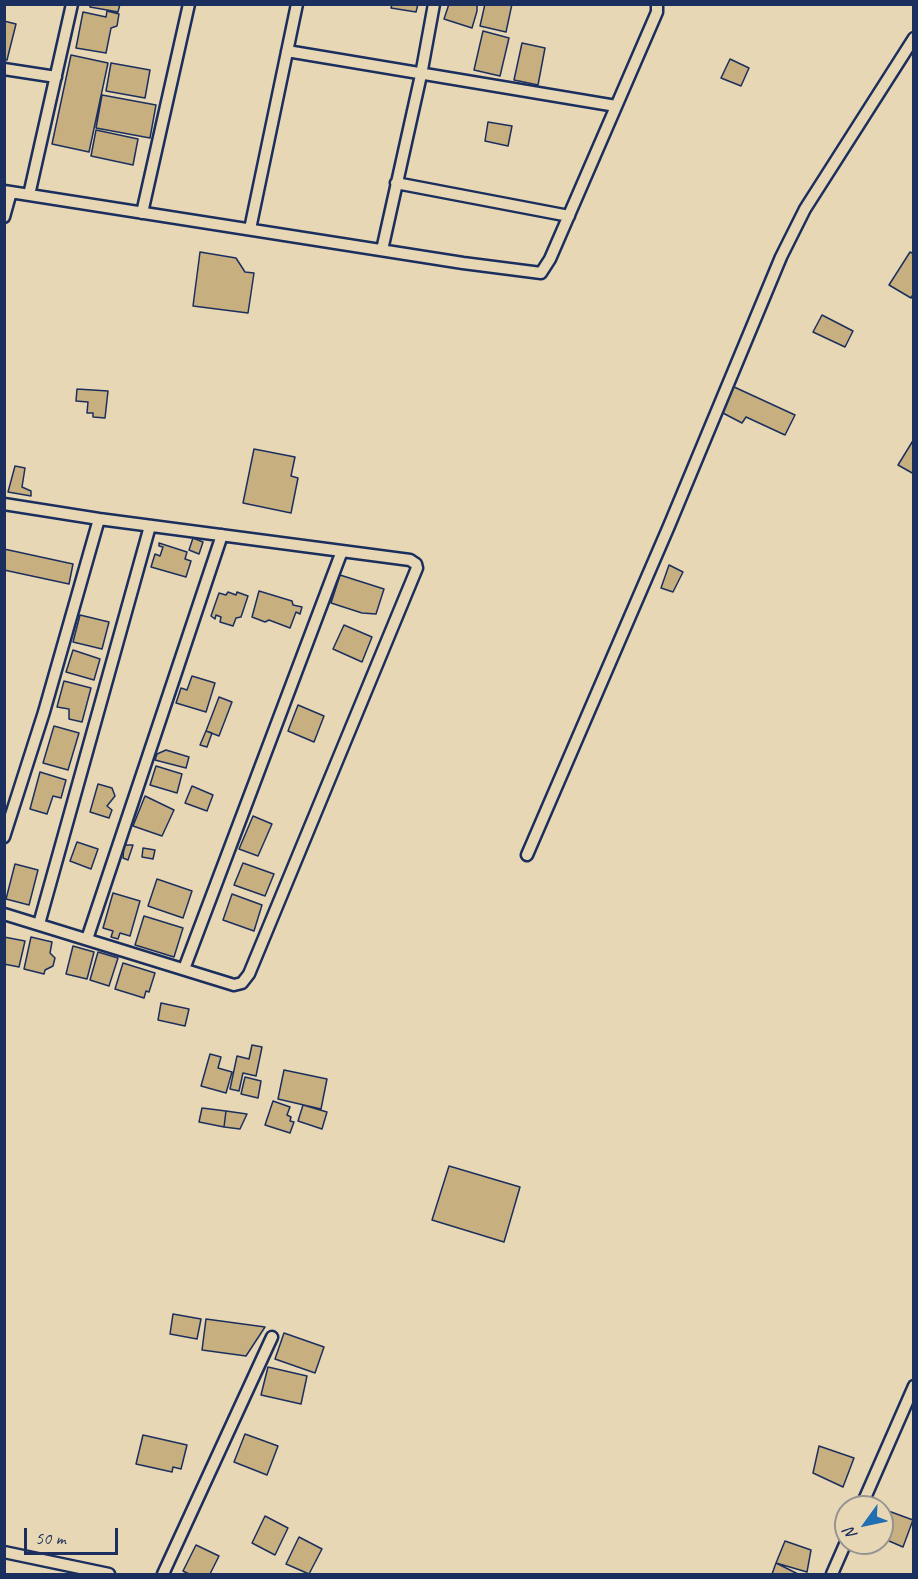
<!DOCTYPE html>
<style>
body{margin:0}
#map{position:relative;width:918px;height:1579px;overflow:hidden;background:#e8d7b4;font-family:Caveat,sans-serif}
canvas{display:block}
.frame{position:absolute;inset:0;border:6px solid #1b2f5e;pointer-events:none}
.north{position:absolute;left:834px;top:1495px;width:60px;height:60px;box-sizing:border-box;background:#e8d7b4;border:2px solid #969492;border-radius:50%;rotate:237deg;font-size:16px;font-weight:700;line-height:24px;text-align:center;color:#1b2f5e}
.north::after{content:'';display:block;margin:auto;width:21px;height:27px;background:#1f6fb2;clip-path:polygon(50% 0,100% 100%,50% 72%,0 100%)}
.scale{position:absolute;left:24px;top:1528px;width:94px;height:27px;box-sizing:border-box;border:3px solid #1b2f5e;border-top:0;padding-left:8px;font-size:18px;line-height:21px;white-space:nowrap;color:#1b2f5e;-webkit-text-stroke:4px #e8d7b4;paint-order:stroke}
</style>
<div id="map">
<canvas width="918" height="1579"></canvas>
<div class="frame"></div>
<div class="north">N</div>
<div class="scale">50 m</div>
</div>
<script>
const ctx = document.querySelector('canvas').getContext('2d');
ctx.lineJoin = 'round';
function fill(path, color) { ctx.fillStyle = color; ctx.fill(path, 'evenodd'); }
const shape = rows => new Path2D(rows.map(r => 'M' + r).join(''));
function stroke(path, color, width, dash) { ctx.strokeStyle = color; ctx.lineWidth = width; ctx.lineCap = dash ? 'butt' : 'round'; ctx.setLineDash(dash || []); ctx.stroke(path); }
const building = shape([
 [90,4,120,4,118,12,90,7,90,4],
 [392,4,418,4,416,12,391,8,392,4],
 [449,4,477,4,477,11,472,28,444,19,449,4],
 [485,4,512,4,506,32,480,26,485,4],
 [107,11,119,14,117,26,111,28,106,53,76,48,83,12,106,17,107,11],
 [4,21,16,24,7,60,4,59,4,21],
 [483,31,509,38,500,76,474,70,483,31],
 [522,43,545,48,538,85,514,80,522,43],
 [71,55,108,63,89,152,52,144,71,55],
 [730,59,749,68,741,86,721,78,730,59],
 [111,63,150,70,145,98,106,91,111,63],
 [102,95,156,105,150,138,96,128,102,95],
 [488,122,512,126,508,146,485,141,488,122],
 [96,130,138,139,133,165,91,156,96,130],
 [200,252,236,258,245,272,254,273,248,313,193,306,200,252],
 [910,252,914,254,914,293,911,298,889,285,910,252],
 [822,315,853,331,845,347,813,332,822,315],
 [732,386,795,415,785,435,746,417,742,423,721,412,732,386],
 [77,389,108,391,105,418,93,417,93,413,87,413,88,402,76,401,77,389],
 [914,439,914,474,898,465,914,439],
 [254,449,295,457,291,476,298,478,291,513,243,503,254,449],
 [15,466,25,468,22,487,31,491,31,496,8,492,15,466],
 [193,538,203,542,199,554,189,550,193,538],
 [159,543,187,552,185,559,191,561,186,577,151,567,155,554,160,556,163,547,159,546,159,543],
 [4,549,73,564,69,584,4,570,4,549],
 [669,565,683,572,673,592,661,588,669,565],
 [340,575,384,589,376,614,362,613,331,603,340,575],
 [259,591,292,601,293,605,302,607,300,614,296,612,290,628,269,620,265,622,252,617,259,591],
 [228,592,236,595,237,592,248,596,241,617,236,618,233,626,220,622,221,617,216,615,215,619,211,616,219,593,226,595,228,592],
 [80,615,109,622,102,649,73,642,80,615],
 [344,625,372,637,362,662,333,649,344,625],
 [73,650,100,659,94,680,66,672,73,650],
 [192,676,215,683,206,712,176,703,181,688,187,690,192,676],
 [64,681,91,688,82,722,69,719,69,709,57,707,64,681],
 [219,697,232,702,219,736,206,731,219,697],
 [298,705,324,716,314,742,288,731,298,705],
 [54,726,79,733,68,770,43,763,54,726],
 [206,731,212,733,207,747,200,745,206,731],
 [166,750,189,757,186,768,155,760,157,754,166,750],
 [156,766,182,774,177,793,150,785,156,766],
 [40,772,66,780,61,798,53,796,47,814,30,809,40,772],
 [98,784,112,788,115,796,107,806,112,810,109,818,90,812,98,784],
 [192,786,213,795,207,811,185,803,192,786],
 [145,796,174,810,162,836,133,826,145,796],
 [253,816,272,824,258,856,239,849,253,816],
 [77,842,98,849,91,869,70,861,77,842],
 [124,845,133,845,128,860,123,858,124,845],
 [143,848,155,850,153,859,142,857,143,848],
 [243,863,274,874,265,896,234,885,243,863],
 [15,864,38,870,29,905,6,899,15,864],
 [157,879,192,891,183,918,148,906,157,879],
 [113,893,140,901,130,936,120,933,118,939,111,937,113,931,103,928,113,893],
 [232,894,262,905,254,931,223,920,232,894],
 [144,916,183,928,174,957,135,945,144,916],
 [4,937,25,941,19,967,4,964,4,937],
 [31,937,52,942,50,953,55,958,53,966,45,970,44,974,24,969,31,937],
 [73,946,94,952,87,979,66,974,73,946],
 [98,952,118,958,109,986,90,980,98,952],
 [123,963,155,973,149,992,146,991,144,998,115,989,123,963],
 [161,1003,189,1009,185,1026,158,1020,161,1003],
 [252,1045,262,1047,256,1076,243,1073,239,1091,230,1089,237,1056,249,1059,252,1045],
 [210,1054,221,1057,218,1068,232,1072,226,1093,201,1086,210,1054],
 [284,1070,327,1079,321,1109,278,1099,284,1070],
 [245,1077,261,1081,258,1098,241,1094,245,1077],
 [273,1101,290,1107,287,1115,291,1117,290,1121,294,1122,290,1133,265,1125,273,1101],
 [303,1105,327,1112,322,1129,298,1121,303,1105],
 [202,1108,226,1111,224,1127,199,1122,202,1108],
 [226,1111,247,1114,240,1129,224,1127,226,1111],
 [449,1166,520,1187,504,1242,432,1220,449,1166],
 [173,1314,201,1319,197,1339,170,1334,173,1314],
 [206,1319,265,1327,246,1356,202,1350,206,1319],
 [284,1333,324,1347,315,1373,275,1359,284,1333],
 [268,1367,307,1376,301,1404,261,1395,268,1367],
 [245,1434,278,1446,267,1475,234,1462,245,1434],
 [143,1435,187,1445,181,1469,173,1467,172,1472,136,1464,143,1435],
 [819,1446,854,1458,843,1487,813,1473,819,1446],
 [883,1509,913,1520,903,1547,882,1538,883,1509],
 [265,1516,288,1528,275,1555,252,1543,265,1516],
 [299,1537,322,1549,309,1574,286,1564,299,1537],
 [785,1541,811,1550,807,1572,776,1563,785,1541],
 [196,1545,219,1556,210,1574,189,1574,183,1571,196,1545],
 [776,1563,798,1574,772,1574,776,1563]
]);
fill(building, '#c7af7f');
stroke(building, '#1b2f5e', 1.5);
const street = shape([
 [287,51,616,106],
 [4,69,56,77],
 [396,183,569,216],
 [4,191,463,263,541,273,550,259,657,12,657,4],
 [29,195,72,4],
 [142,213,189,4],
 [4,217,11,192],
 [250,229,297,4],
 [382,250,421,75,434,4],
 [4,504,99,519,410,560,416,564,417,568,249,974,242,983,234,985,4,914],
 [4,837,44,712,99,519],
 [527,855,669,526,781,257,805,209,914,38],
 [39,924,150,526],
 [87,939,222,535],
 [184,969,342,551],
 [861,1507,914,1386],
 [4,1552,109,1574],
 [163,1574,272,1337],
 [832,1574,846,1542]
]);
stroke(street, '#1b2f5e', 15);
stroke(street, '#e8d7b4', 10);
</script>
